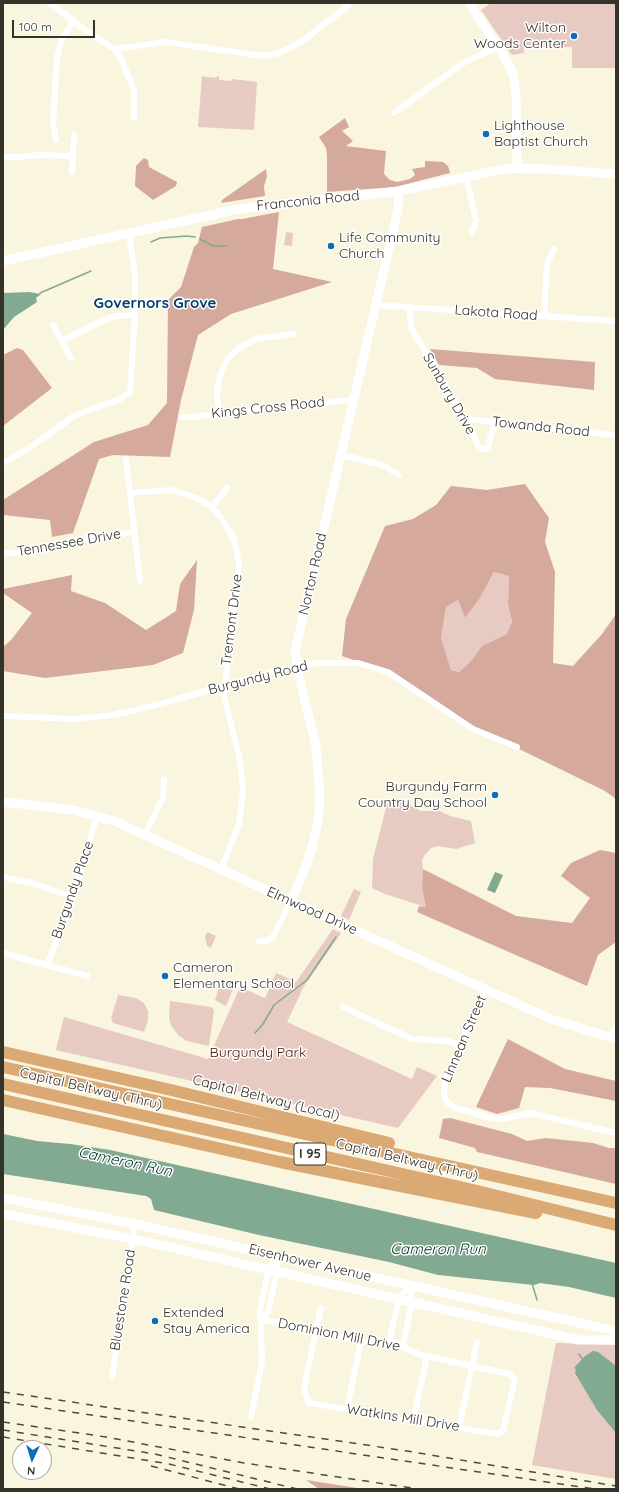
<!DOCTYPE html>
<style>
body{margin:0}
#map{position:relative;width:619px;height:1492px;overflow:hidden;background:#f9f5df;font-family:Quicksand,sans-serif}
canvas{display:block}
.frame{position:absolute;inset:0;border:4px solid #34332a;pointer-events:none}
.north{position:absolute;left:12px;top:1440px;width:40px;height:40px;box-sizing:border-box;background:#fff;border:1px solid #aeadaa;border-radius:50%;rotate:184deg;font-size:11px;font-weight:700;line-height:16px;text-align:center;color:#34332a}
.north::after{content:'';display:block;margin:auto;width:14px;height:18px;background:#0e6cb9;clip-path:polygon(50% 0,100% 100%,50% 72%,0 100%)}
.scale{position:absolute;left:12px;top:20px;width:83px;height:18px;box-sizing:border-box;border:2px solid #34332a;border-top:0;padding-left:5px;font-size:12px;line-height:14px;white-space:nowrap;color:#34332a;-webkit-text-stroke:3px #fff;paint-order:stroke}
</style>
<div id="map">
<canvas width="619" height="1492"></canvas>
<div class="frame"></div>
<div class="north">N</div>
<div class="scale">100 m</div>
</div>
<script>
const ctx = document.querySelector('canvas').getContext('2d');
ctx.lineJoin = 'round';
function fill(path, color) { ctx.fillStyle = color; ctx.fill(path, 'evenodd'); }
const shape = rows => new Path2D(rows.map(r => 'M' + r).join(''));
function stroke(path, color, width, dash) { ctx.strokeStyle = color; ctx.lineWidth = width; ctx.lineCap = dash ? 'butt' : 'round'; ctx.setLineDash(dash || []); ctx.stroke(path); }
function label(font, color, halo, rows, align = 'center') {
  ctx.font = font + ' Quicksand,sans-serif'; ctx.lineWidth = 3; ctx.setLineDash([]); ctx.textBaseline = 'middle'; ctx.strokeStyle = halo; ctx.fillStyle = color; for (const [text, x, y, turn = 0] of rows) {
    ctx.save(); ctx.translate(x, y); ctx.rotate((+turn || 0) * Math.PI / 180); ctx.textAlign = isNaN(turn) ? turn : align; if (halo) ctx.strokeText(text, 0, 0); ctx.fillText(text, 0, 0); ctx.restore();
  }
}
fill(shape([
 [491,3,616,3,616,68,572,68,572,47,524,48,524,53,512,55,481,10],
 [202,76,214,78,219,76,219,80,231,81,232,79,257,82,254,130,198,127],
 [286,232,293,233,292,246,284,245],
 [494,572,509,576,508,604,512,623,507,634,482,646,470,662,459,672,451,670,441,638,446,607,458,600,465,618,480,598],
 [392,801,403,802,421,811,440,811,450,816,471,821,475,843,456,849,438,846,431,848,424,856,422,861,423,869,422,888,426,907,385,894,372,888,373,859,387,804],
 [354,889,361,892,349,920,341,916],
 [333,929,341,933,304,986,287,1022,412,1079,417,1067,437,1076,398,1128,56,1050,64,1017,208,1059,240,987,265,998,276,973,296,982],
 [207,932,216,936,211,948,207,946,205,936],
 [222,978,235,984,226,1006,215,1000],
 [118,995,136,998,144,1003,148,1011,148,1020,144,1032,113,1023,111,1019],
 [170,1001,211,1007,214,1010,209,1046,187,1041,179,1036,172,1027,169,1019],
 [556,1343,616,1345,616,1479,532,1465]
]), '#e7cac1');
fill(shape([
 [345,118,349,127,342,131,353,141,346,146,386,151,384,174,390,180,397,182,410,179,415,175,412,169,425,167,425,161,443,162,448,166,450,173,395,187,327,192,327,155,326,148,319,137],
 [144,158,148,160,149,167,177,182,176,186,153,200,135,186,136,166],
 [266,169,267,176,264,186,265,196,221,203,222,200],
 [279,212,273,269,332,282,231,314,198,335,181,400,170,457,113,455,99,459,73,533,52,537,50,520,3,515,3,500,94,442,148,425,167,403,168,300,181,287,194,247,198,243,202,227,238,219,242,219],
 [17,348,23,350,52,388,3,426,3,355],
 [430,349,595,362,594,390,495,379,477,368,439,365],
 [525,484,549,518,545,542,555,572,553,663,573,666,602,634,616,614,616,799,605,791,466,723,388,672,342,656,346,619,385,526,413,519,436,505,451,486,487,490],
 [494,572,509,576,508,604,512,622,507,634,482,646,470,662,459,672,451,670,441,638,446,607,458,600,465,618,480,598],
 [197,560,194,610,183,653,153,665,45,678,3,671,3,647,11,640,32,613,3,593,3,589,72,575,71,591,105,603,146,630,176,611,180,584],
 [600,850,616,853,616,942,598,955,587,986,417,912,419,906,426,907,422,888,423,869,516,916,572,923,590,898,561,876,571,863],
 [508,1039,565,1069,616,1081,616,1101,550,1088,525,1087,519,1108,497,1114,476,1107],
 [450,1118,512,1134,527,1141,546,1138,593,1143,609,1148,616,1148,616,1184,477,1152,475,1148,439,1138,443,1119],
 [306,1480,364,1489,319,1489]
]), '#d5a99c');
fill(shape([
 [29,292,41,294,36,298,37,302,14,317,3,330,3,293],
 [495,872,503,875,495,893,487,890],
 [3,1134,37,1141,70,1144,110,1150,616,1263,616,1298,569,1287,540,1283,534,1285,438,1275,389,1262,259,1235,154,1210,151,1199,146,1196,3,1174],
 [593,1351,598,1352,616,1366,616,1433,597,1410,575,1373,576,1369,574,1368,585,1356]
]), '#82a992');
stroke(shape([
 [200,239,213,246,227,246],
 [151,242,160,238,187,236,195,237],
 [40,293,91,271],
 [255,1033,263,1024,274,1005,307,980,336,937],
 [532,1283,537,1300],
 [579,1354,583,1360]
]), '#82a992', 1.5);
stroke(shape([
 [50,3,80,26,114,49,165,42,263,56,279,53,301,42,343,10,350,3],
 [114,49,121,59,134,90,134,117],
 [394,113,463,63,498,47],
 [56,140,53,123,57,58,61,41,73,21],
 [73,156,74,135],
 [3,157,20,157,38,155,73,156,72,172],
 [466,176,476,221,472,233],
 [376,305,616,321],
 [409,307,411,326,415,335,466,419,479,448,484,449,488,447,491,435,497,422],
 [544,316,547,264,554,249],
 [53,325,71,358],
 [62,341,106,319,118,316,135,315],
 [219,414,217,392,219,380,224,365,233,353,244,345,256,339,294,334],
 [182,418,338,401,353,401],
 [466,419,616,435],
 [341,455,383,465,399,475],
 [126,459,140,581],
 [3,463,31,447,74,416,122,398,130,392,135,315,135,276,129,233],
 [130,493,171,490,197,498,212,507,221,518,233,537,237,552,239,564,224,696,240,761,243,791,239,824,221,869],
 [212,507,227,488],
 [3,554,42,550,74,540,134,532],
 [3,716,75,719,113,715,160,704,283,669,318,663,358,663,388,672,473,729,517,747],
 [145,835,163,797,164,780],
 [3,877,32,883,73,897],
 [259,941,267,941,273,937,291,901],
 [3,953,87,976],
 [47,965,69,911,97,816],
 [485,989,445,1080,444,1095,448,1103,456,1108,492,1118,504,1119,530,1113,616,1133],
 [343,1007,412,1039,448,1041,460,1045],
 [612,1038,616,1025],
 [261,1319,316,1331,361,1341,376,1344,396,1343,417,1354,509,1374,514,1379,514,1383,503,1431,497,1434,309,1403,304,1391,306,1378,316,1331,321,1308],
 [261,1319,268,1312,277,1272,277,1257],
 [389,1342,399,1299,410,1285],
 [403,1345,412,1303,410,1285],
 [112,1377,135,1224],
 [347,1409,361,1341],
 [251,1417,262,1361,260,1310,269,1270,277,1255],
 [413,1420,427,1357],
 [459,1428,477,1342]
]), '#fff', 6);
stroke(shape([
 [469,3,504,56,513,74,516,93,517,168],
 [3,261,238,209,399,191,504,169,531,168,616,174],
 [3,802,73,810,114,821,551,1019,616,1039],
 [291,901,304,871,312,847,318,822,320,796,316,746,299,676,295,651,398,210,399,191],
 [3,1198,135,1224,616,1331],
 [3,1214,133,1239,579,1340,616,1340]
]), '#fff', 9);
stroke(shape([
 [3,1052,171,1090,389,1143],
 [3,1067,616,1203],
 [3,1084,469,1189,616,1225],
 [3,1100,280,1162,536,1213]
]), '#dba973', 12);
stroke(shape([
 [3,1392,407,1451,616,1486],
 [3,1402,595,1489],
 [3,1422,106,1437,244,1463,419,1489],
 [3,1430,155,1454,297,1489],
 [3,1437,169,1464,270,1489],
 [151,1466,239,1489]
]), '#4d4c41', 1.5, [7, 7]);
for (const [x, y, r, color] of [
 [574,36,4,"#0e6cb9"],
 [486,134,4,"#0e6cb9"],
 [331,246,4,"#0e6cb9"],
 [495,795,4,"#0e6cb9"],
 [165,976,4,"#0e6cb9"],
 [155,1321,4,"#0e6cb9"]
]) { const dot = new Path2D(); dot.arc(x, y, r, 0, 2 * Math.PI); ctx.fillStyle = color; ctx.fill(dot); stroke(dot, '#fff', 1.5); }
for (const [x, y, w] of [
 [310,1154,32]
]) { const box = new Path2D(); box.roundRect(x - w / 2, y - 11, w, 22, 3); ctx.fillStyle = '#fff'; ctx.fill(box); stroke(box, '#34332a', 1); }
label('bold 13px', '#34332a', null, [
 ["I 95",310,1154]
]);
label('14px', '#34332a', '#fff', [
 ["Wilton",566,28,"right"],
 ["Woods Center",566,44,"right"],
 ["Lighthouse",494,126],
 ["Baptist Church",494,142],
 ["Life Community",339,238],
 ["Church",339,254],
 ["Burgundy Farm",487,787,"right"],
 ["Country Day School",487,803,"right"],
 ["Cameron",173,968],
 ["Elementary School",173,984],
 ["Extended",163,1313],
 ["Stay America",163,1329]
], 'left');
label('14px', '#34332a', '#fff', [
 ["Franconia Road",308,201,-6],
 ["Lakota Road",496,313,4],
 ["Sunbury Drive",449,394,60],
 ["Kings Cross Road",268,408,-6],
 ["Towanda Road",541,427,6],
 ["Tennessee Drive",69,543,-10],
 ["Norton Road",313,574,-77],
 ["Tremont Drive",232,620,-83],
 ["Burgundy Road",258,678,-14],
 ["Burgundy Place",73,890,-71],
 ["Elmwood Drive",312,911,24],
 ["Linnean Street",464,1039,-67],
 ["Capital Beltway (Thru)",91,1089,13],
 ["Capital Beltway (Local)",266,1098,14],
 ["Capital Beltway (Thru)",407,1160,13],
 ["Eisenhower Avenue",310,1263,13],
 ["Bluestone Road",123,1300,-81],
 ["Dominion Mill Drive",339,1335,11],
 ["Watkins Mill Drive",403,1418,9]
]);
label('14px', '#4a1504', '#fff', [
 ["Burgundy Park",258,1053]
]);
label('bold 15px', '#074172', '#fff', [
 ["Governors Grove",155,303]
]);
label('italic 15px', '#003721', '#fff', [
 ["Cameron Run",125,1162,12],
 ["Cameron Run",438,1249]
]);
</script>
